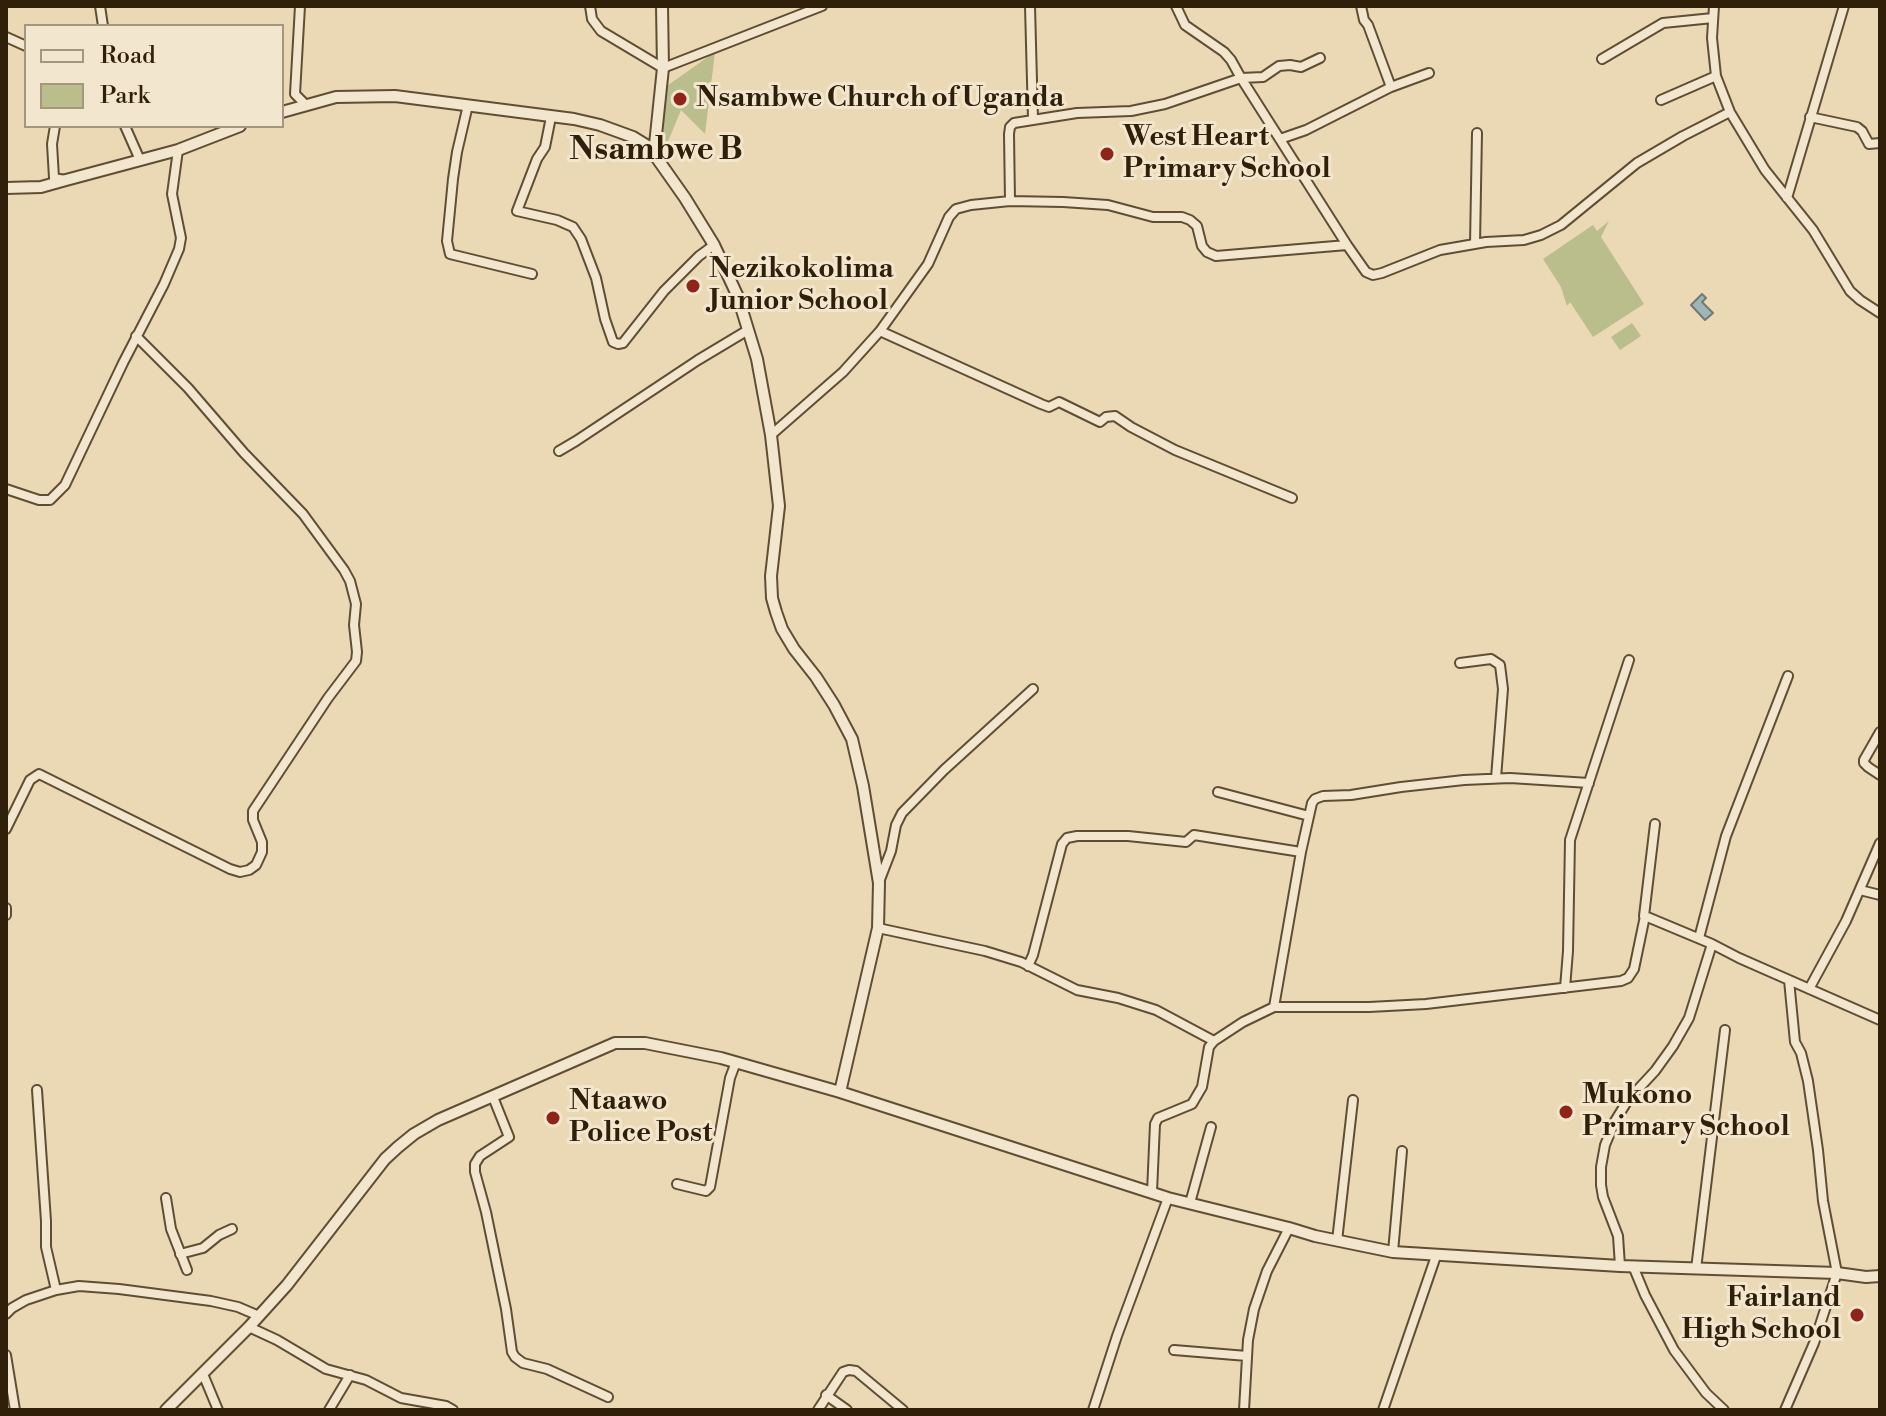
<!DOCTYPE html>
<style>
body{margin:0}
#map{position:relative;width:1886px;height:1416px;overflow:hidden;background:#ebd8b4;font-family:"Libre Bodoni",serif}
canvas{display:block}
.frame{position:absolute;inset:0;border:8px solid #312009;pointer-events:none}
.legend{position:absolute;left:24px;top:24px;width:260px;height:104px;box-sizing:border-box;background:#f2e6ce;border:2px solid #a5977f;margin:0;padding:10px 14px;list-style:none;font-size:24px;color:#312009}
.legend li{display:flex;align-items:center;gap:16px;height:40px}
.legend b{width:40px;border:2px solid #a5977f}
</style>
<div id="map">
<canvas width="1886" height="1416"></canvas>
<div class="frame"></div>
<ul class="legend">
<li><b style="height:10px;background:#f2e6ce"></b>Road</li>
<li><b style="height:22px;background:#b9be8c"></b>Park</li>
</ul>
</div>
<script>
const ctx = document.querySelector('canvas').getContext('2d');
ctx.lineJoin = 'round';
function fill(path, color) { ctx.fillStyle = color; ctx.fill(path, 'evenodd'); }
const shape = rows => new Path2D(rows.map(r => 'M' + r).join(''));
function stroke(path, color, width, dash) { ctx.strokeStyle = color; ctx.lineWidth = width; ctx.lineCap = dash ? 'butt' : 'round'; ctx.setLineDash(dash || []); ctx.stroke(path); }
function label(font, color, halo, rows, align = 'center') {
  ctx.font = font + ' "Libre Bodoni",serif'; ctx.lineWidth = 6; ctx.setLineDash([]); ctx.textBaseline = 'middle'; ctx.strokeStyle = halo; ctx.fillStyle = color; for (const [text, x, y, turn = 0] of rows) {
    ctx.save(); ctx.translate(x, y); ctx.rotate((+turn || 0) * Math.PI / 180); ctx.textAlign = isNaN(turn) ? turn : align; if (halo) ctx.strokeText(text, 0, 0); ctx.fillText(text, 0, 0); ctx.restore();
  }
}
fill(shape([
 [715,52,705,134,681,110,662,156,658,148,664,88],
 [1609,221,1601,237,1644,304,1593,337,1570,302,1567,306,1561,287,1543,259,1593,225,1597,231],
 [1632,323,1641,336,1620,350,1611,337]
]), '#b9be8c');
const water = shape([
 [1702,294,1706,298,1702,302,1713,313,1705,320,1691,305,1702,294]
]);
fill(water, '#9fb6b9');
stroke(water, '#737a73', 2);
const minor = shape([
 [100,6,103,26],
 [300,6,295,94,305,104],
 [590,6,592,19,601,31,663,68,822,6],
 [1030,6,1033,119],
 [1176,6,1185,25,1224,52,1231,60,1241,78,1347,245,1366,272,1373,275,1382,273,1440,250,1486,242,1524,240,1541,235,1561,225,1637,163,1683,136,1730,112],
 [1361,6,1364,20,1368,25,1391,87,1429,73],
 [1714,6,1712,38,1716,76,1730,112,1765,170,1813,230,1850,291,1860,300,1880,313],
 [6,37,26,46],
 [1602,59,1663,23,1713,18],
 [1661,100,1716,76],
 [468,105,457,152,453,179,447,241,450,254,532,274],
 [551,117,545,147,537,159,517,211,557,220,573,227,581,239,596,278,605,319,613,342,618,344,623,343,664,291,699,256,714,245],
 [1810,117,1857,127,1862,131,1869,144,1880,143],
 [55,126,52,144,54,178,65,180],
 [125,126,140,160],
 [1280,139,1306,130,1391,87],
 [1787,198,1844,6],
 [1010,201,1009,134,1010,127,1014,123,1077,113,1131,111,1165,104,1241,78,1263,77,1279,66,1290,65,1301,67,1320,58],
 [1475,244,1477,133],
 [880,331,1041,404,1049,407,1059,402,1100,422,1106,417,1115,416,1131,427,1175,450,1292,498],
 [771,435,843,372,880,331,928,264,949,217,956,209,971,205,1010,201,1063,202,1108,205,1153,217,1182,217,1190,220,1197,226,1202,246,1207,252,1216,256,1347,245],
 [559,451,576,441,698,360,748,330],
 [6,489,39,500,50,500,65,485,123,363,164,284,179,249,181,238,172,194,178,150],
 [1460,663,1491,659,1500,665,1503,689,1496,778],
 [1880,732,1864,760,1864,763,1868,767,1880,775],
 [1218,792,1309,816],
 [6,829,30,780,39,774,230,869,240,872,249,870,256,865,262,852,262,842,253,820,253,811,328,698,356,661,357,652,354,625,356,604,350,581,344,570,303,514,244,453,188,388,136,336],
 [879,882,891,851,896,825,902,813,944,770,1033,689],
 [1860,890,1880,895],
 [6,908,6,915],
 [1644,916,1655,824],
 [878,928,985,951,1021,962,1077,990,1118,998,1156,1010,1214,1041],
 [1699,938,1726,836,1788,676],
 [1028,966,1033,955,1062,844,1067,838,1077,836,1128,836,1186,842,1194,835,1301,852],
 [1565,988,1568,951,1570,840,1629,660],
 [1809,989,1846,921,1880,843],
 [1274,1007,1301,852,1312,803,1315,799,1323,796,1351,795,1401,787,1464,780,1510,778,1589,783],
 [37,1090,46,1221,46,1247,56,1290],
 [493,1097,509,1137,480,1156,475,1164,475,1172,486,1212,506,1309,512,1352,515,1357,523,1363,547,1369,608,1397],
 [677,1184,706,1191,710,1187,730,1078,736,1062],
 [1152,1192,1155,1124,1158,1118,1192,1104,1202,1087,1209,1047,1214,1041,1243,1022,1274,1007,1369,1007,1426,1004,1621,981,1628,978,1634,969,1645,916,1712,944,1739,958,1880,1020],
 [166,1198,171,1229,187,1270],
 [1190,1203,1211,1127],
 [1337,1241,1353,1100],
 [1393,1252,1402,1151],
 [180,1254,203,1248,219,1235,232,1229],
 [1620,1266,1618,1236,1603,1197,1601,1185,1601,1167,1605,1145,1615,1121,1628,1100,1655,1071,1673,1046,1689,1018,1712,944],
 [1633,1266,1645,1295,1674,1350,1706,1393,1724,1410],
 [1696,1269,1725,1030],
 [6,1314,12,1308,26,1300,56,1290,79,1286,119,1289,211,1301,238,1307,259,1316],
 [249,1327,277,1340,326,1369,366,1380,401,1398,446,1406,453,1410],
 [1174,1350,1247,1356],
 [6,1355,15,1410],
 [203,1374,218,1410],
 [826,1395,847,1410],
 [329,1410,350,1375],
 [818,1410,843,1372,849,1370,856,1371,903,1410],
 [1093,1410,1117,1336,1168,1198],
 [1244,1410,1248,1340,1254,1309,1267,1271,1289,1228],
 [1383,1410,1436,1256],
 [1785,1410,1814,1343,1837,1273,1823,1201,1818,1150,1808,1081,1801,1053,1795,1042,1789,980]
]);
const tertiary = shape([
 [662,6,663,68,654,154,685,198,714,245,738,297,757,359,771,435,779,506,771,576,772,598,776,612,782,629,794,649,816,677,834,705,852,739,863,786,879,883,878,928,840,1092],
 [282,112,336,97,395,96,574,119,600,125,633,137,646,145,654,154],
 [6,188,41,187,66,180,178,150,240,126],
 [166,1410,249,1327,287,1285,385,1159,398,1147,414,1134,438,1120,615,1043,645,1043,721,1058,840,1092,1168,1198,1289,1228,1315,1236,1393,1252,1620,1266,1837,1273,1866,1277,1880,1276]
]);
stroke(minor, '#604e34', 12);
stroke(tertiary, '#604e34', 14);
stroke(minor, '#f2e6ce', 8);
stroke(tertiary, '#f2e6ce', 10);
for (const [x, y, r, color] of [
 [680,99,8,"#8f2418"],
 [1107,154,8,"#8f2418"],
 [693,286,8,"#8f2418"],
 [1566,1112,8,"#8f2418"],
 [553,1118,8,"#8f2418"],
 [1857,1315,8,"#8f2418"]
]) { const dot = new Path2D(); dot.arc(x, y, r, 0, 2 * Math.PI); ctx.fillStyle = color; ctx.fill(dot); stroke(dot, '#f2e6ce', 3); }
label('bold 28px', '#312009', '#f2e6ce', [
 ["Nsambwe Church of Uganda",696,99],
 ["West Heart",1123,138],
 ["Primary School",1123,170],
 ["Nezikokolima",709,270],
 ["Junior School",709,302],
 ["Mukono",1582,1096],
 ["Primary School",1582,1128],
 ["Ntaawo",569,1102],
 ["Police Post",569,1134],
 ["Fairland",1841,1299,"right"],
 ["High School",1841,1331,"right"]
], 'left');
label('bold 32px', '#312009', '#f2e6ce', [
 ["Nsambwe B",656,151]
]);
</script>
